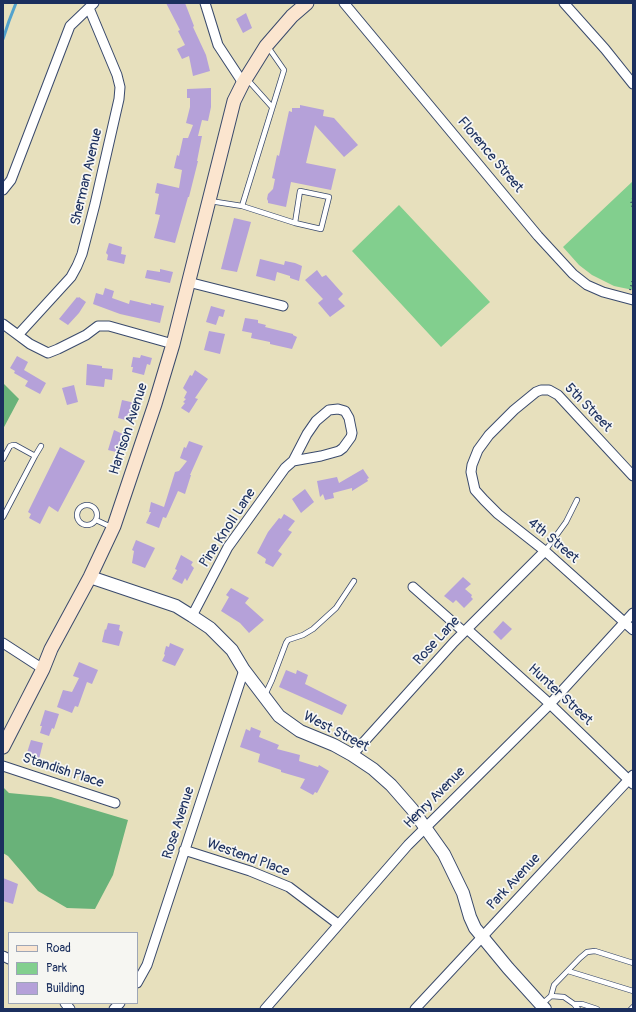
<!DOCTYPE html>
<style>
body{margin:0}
#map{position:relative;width:636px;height:1012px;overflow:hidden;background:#e7e0bd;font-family:Pangolin,sans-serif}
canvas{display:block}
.frame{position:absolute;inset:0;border:4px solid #1b2f5e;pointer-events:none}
.legend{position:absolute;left:8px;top:932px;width:130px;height:72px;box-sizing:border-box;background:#f6f6f2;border:1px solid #9ea6b7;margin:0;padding:5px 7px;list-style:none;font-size:12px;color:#1b2f5e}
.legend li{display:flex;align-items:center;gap:8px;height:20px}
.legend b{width:20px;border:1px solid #9ea6b7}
</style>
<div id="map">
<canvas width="636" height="1012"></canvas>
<div class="frame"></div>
<ul class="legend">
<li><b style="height:5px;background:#fbe5cf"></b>Road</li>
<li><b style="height:11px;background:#82cf8e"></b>Park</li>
<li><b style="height:11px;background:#b5a1d9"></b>Building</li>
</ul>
</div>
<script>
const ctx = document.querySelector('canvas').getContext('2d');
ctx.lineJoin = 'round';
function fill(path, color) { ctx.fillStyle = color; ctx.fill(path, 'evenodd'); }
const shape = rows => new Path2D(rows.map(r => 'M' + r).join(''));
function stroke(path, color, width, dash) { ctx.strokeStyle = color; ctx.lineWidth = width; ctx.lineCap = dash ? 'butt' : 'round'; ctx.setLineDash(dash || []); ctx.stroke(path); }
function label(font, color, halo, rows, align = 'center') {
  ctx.font = font + ' Pangolin,sans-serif'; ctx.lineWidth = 3.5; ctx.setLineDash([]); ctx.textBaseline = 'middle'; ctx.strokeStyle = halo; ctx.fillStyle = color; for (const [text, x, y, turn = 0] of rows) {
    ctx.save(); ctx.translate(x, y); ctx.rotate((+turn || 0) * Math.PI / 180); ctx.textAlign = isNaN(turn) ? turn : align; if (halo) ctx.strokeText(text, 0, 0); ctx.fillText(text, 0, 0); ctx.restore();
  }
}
fill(shape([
 [633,181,633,290,614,286,592,275,579,265,563,247],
 [399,205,490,302,441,347,352,251]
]), '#82cf8e');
fill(shape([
 [3,383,19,399,3,429],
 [3,787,9,793,51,797,128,820,113,875,95,909,67,908,38,891,8,856,3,853]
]), '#69b279');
stroke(shape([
 [3,39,9,21,16,3]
]), '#53a2cd', 3);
fill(shape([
 [166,3,185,3,194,26,193,27,206,55,210,71,193,76,189,56,182,59,177,49,185,45,178,31,180,30],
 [246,13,252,28,243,33,236,19],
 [211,88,211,107,208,121,202,120,198,136,202,136,197,161,198,161,189,197,188,197,175,243,154,238,160,215,155,214,159,194,155,193,157,183,179,188,182,170,174,168,177,155,179,156,183,138,188,138,193,125,186,123,190,107,190,98,187,98,187,89],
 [300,105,324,110,323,116,334,118,358,145,344,157,315,125,306,163,336,169,331,190,291,182,286,207,268,203,268,201,267,199,268,194,273,189,275,179,272,178,274,169,277,155,279,156,289,111,292,112,292,108,300,108],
 [234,218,251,222,237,272,221,269],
 [109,243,122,247,121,254,126,255,124,264,107,260,108,255,106,253],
 [260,259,284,265,285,261,295,263,302,266,299,281,290,278,290,276,277,272,275,281,256,276],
 [160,269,173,272,170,283,145,278,147,270,160,272],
 [317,270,322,277,326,275,343,294,338,299,345,306,330,317,318,303,323,299,305,280],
 [105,288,114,291,112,298,129,304,130,300,151,305,151,303,164,306,160,323,120,314,93,304,96,293,103,295],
 [77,297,78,298,79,297,86,302,79,313,68,325,59,319],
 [211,306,225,310,223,317,219,316,216,325,206,322],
 [245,318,258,320,258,323,266,325,265,327,293,334,293,335,297,337,292,349,270,344,270,342,251,338,252,333,242,331],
 [209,331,225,334,220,354,204,350],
 [141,355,152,358,150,365,147,364,144,375,132,372,133,367,131,367,133,357,140,358],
 [17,356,28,362,24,370,46,383,40,394,25,386,28,381,14,373,15,371,10,368],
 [87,364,102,366,102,368,113,369,112,380,105,379,104,387,86,385],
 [195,370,208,379,195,398,198,399,189,413,181,408,185,403,183,402,186,399,184,398,187,392,183,388,190,375,192,376],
 [74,385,78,402,67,405,62,388],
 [122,400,135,403,130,421,118,418],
 [114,430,127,436,120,453,108,450],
 [189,441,203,446,190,475,191,475,185,494,178,491,166,518,163,517,159,528,146,523,151,512,149,512,151,502,164,507,175,472,179,471,187,461,180,458,184,447,186,448],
 [60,447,85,461,58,512,49,506,40,524,29,518,31,514,28,512],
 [363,469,369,478,367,479,368,481,352,491,352,488,333,493,334,498,325,500,323,494,320,497,317,481,337,477,339,483],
 [305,489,314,502,301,513,292,499],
 [284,514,295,521,288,530,292,532,278,551,282,554,273,567,265,563,266,559,257,553,268,532,279,518,281,519],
 [136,540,155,548,145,568,132,563,134,551,132,550],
 [181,555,193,562,191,565,194,568,187,581,185,578,182,584,172,579,177,570,175,569],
 [463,577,471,584,465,589,472,595,471,597,473,599,464,608,456,600,453,603,444,596],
 [231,588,249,598,245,603,264,620,249,633,240,623,221,611,229,597,226,595],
 [503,621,512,629,501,640,493,632],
 [108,623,120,625,119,630,123,632,119,646,102,642,105,629,106,630],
 [170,643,184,649,175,666,162,661,165,655,164,654,166,646,169,647],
 [79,662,98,670,92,684,87,682,78,707,75,706,72,713,57,707,63,690,72,692,79,678,73,676],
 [286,670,296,674,297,670,308,675,305,684,347,705,342,715,279,687],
 [45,710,59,714,54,729,52,728,49,736,40,733,42,726,40,726],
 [251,727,261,731,259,737,279,745,277,749,300,755,299,761,318,767,319,765,329,771,317,793,315,792,313,795,300,788,305,779,281,772,281,770,258,762,260,754,240,747,246,729,250,731],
 [31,740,43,743,39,759,26,756],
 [3,878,18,884,13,904,3,901]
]), '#b5a1d9');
const service = shape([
 [247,79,272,107],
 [210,201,242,206,284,70,268,47],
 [242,206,295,223,300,191,329,197,321,229,295,223],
 [35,456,41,446],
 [3,459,10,446,13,445,15,445,35,456,3,517],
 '77 515a10 10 0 1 1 20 0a10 10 0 1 1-20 0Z',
 [96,520,111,527],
 [545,551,566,522,577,500],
 [265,695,272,680,286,643,288,640,303,635,313,629,336,608,354,581],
 [568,971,633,991],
 [551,996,554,985,580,958,587,952,595,951,633,963],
 [541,1005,551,996,564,997,574,1004],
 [578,1009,574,1004,582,1004,597,1009],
 [631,1009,633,1007]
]);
const minor = shape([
 [205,3,218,45,243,83],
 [344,3,538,236,573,274,587,285,603,292,633,300],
 [564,3,605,49,633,84],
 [3,190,11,180,70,26,94,3],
 [188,282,283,306],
 [3,324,30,344,48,353,58,349,86,335,98,326,109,326,173,344],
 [18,335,71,277,77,266,82,254,95,204,119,99,120,87,117,75,89,8],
 [338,409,345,411,349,418,352,433,351,437,343,448,339,451,321,456,293,461,307,434,316,421,329,410,338,409],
 [633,476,558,395,549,390,541,390,536,392,514,410,489,435,478,450,472,465,471,472,475,490,484,500,498,514,545,551,633,630],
 [413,587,464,632],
 [192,616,228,547,285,468,293,461],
 [467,629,550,704,633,784],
 [3,643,43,669],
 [352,755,454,642,545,551],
 [3,766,115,803],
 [184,850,250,871,289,887,338,924],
 [3,956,9,959],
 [137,983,147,965,244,670],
 [65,1003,70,1009],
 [114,1009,120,1003],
 [265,1009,408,845,550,704,633,613],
 [415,1009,633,775]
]);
const tertiary = shape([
 [90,577,176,606,192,616,210,628,232,650,244,670,279,716,300,731,334,745,352,755,373,769,391,785,412,809,444,854,463,893,470,917,475,928,508,968,545,1009]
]);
const secondary = shape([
 [3,747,43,669,51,649,90,577,114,526,155,404,173,344,234,101,243,83,266,46,292,16,307,3]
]);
stroke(service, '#3a4a6c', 6);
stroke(minor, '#3a4a6c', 11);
stroke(tertiary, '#3a4a6c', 14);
stroke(secondary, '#3a4a6c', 15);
stroke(shape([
 [633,199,631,200,633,210],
 [630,290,633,279]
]), '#3a4a6c', 2, [1, 3]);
stroke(service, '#fff', 4.5);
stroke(minor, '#fff', 9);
stroke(tertiary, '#fff', 12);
stroke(secondary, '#fbe5cf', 13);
label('14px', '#1b2f5e', '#f6f6f2', [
 ["Florence Street",490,155,50],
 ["Sherman Avenue",87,177,-77],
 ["5th Street",588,408,46],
 ["Harrison Avenue",129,429,-72],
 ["Pine Knoll Lane",228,528,-57],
 ["4th Street",553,541,40],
 ["Rose Lane",437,641,-47],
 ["Hunter Street",560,695,43],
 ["West Street",336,732,27],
 ["Standish Place",63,771,18],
 ["Henry Avenue",435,798,-45],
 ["Rose Avenue",179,823,-72],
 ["Westend Place",248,858,20],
 ["Park Avenue",514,882,-47]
]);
</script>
